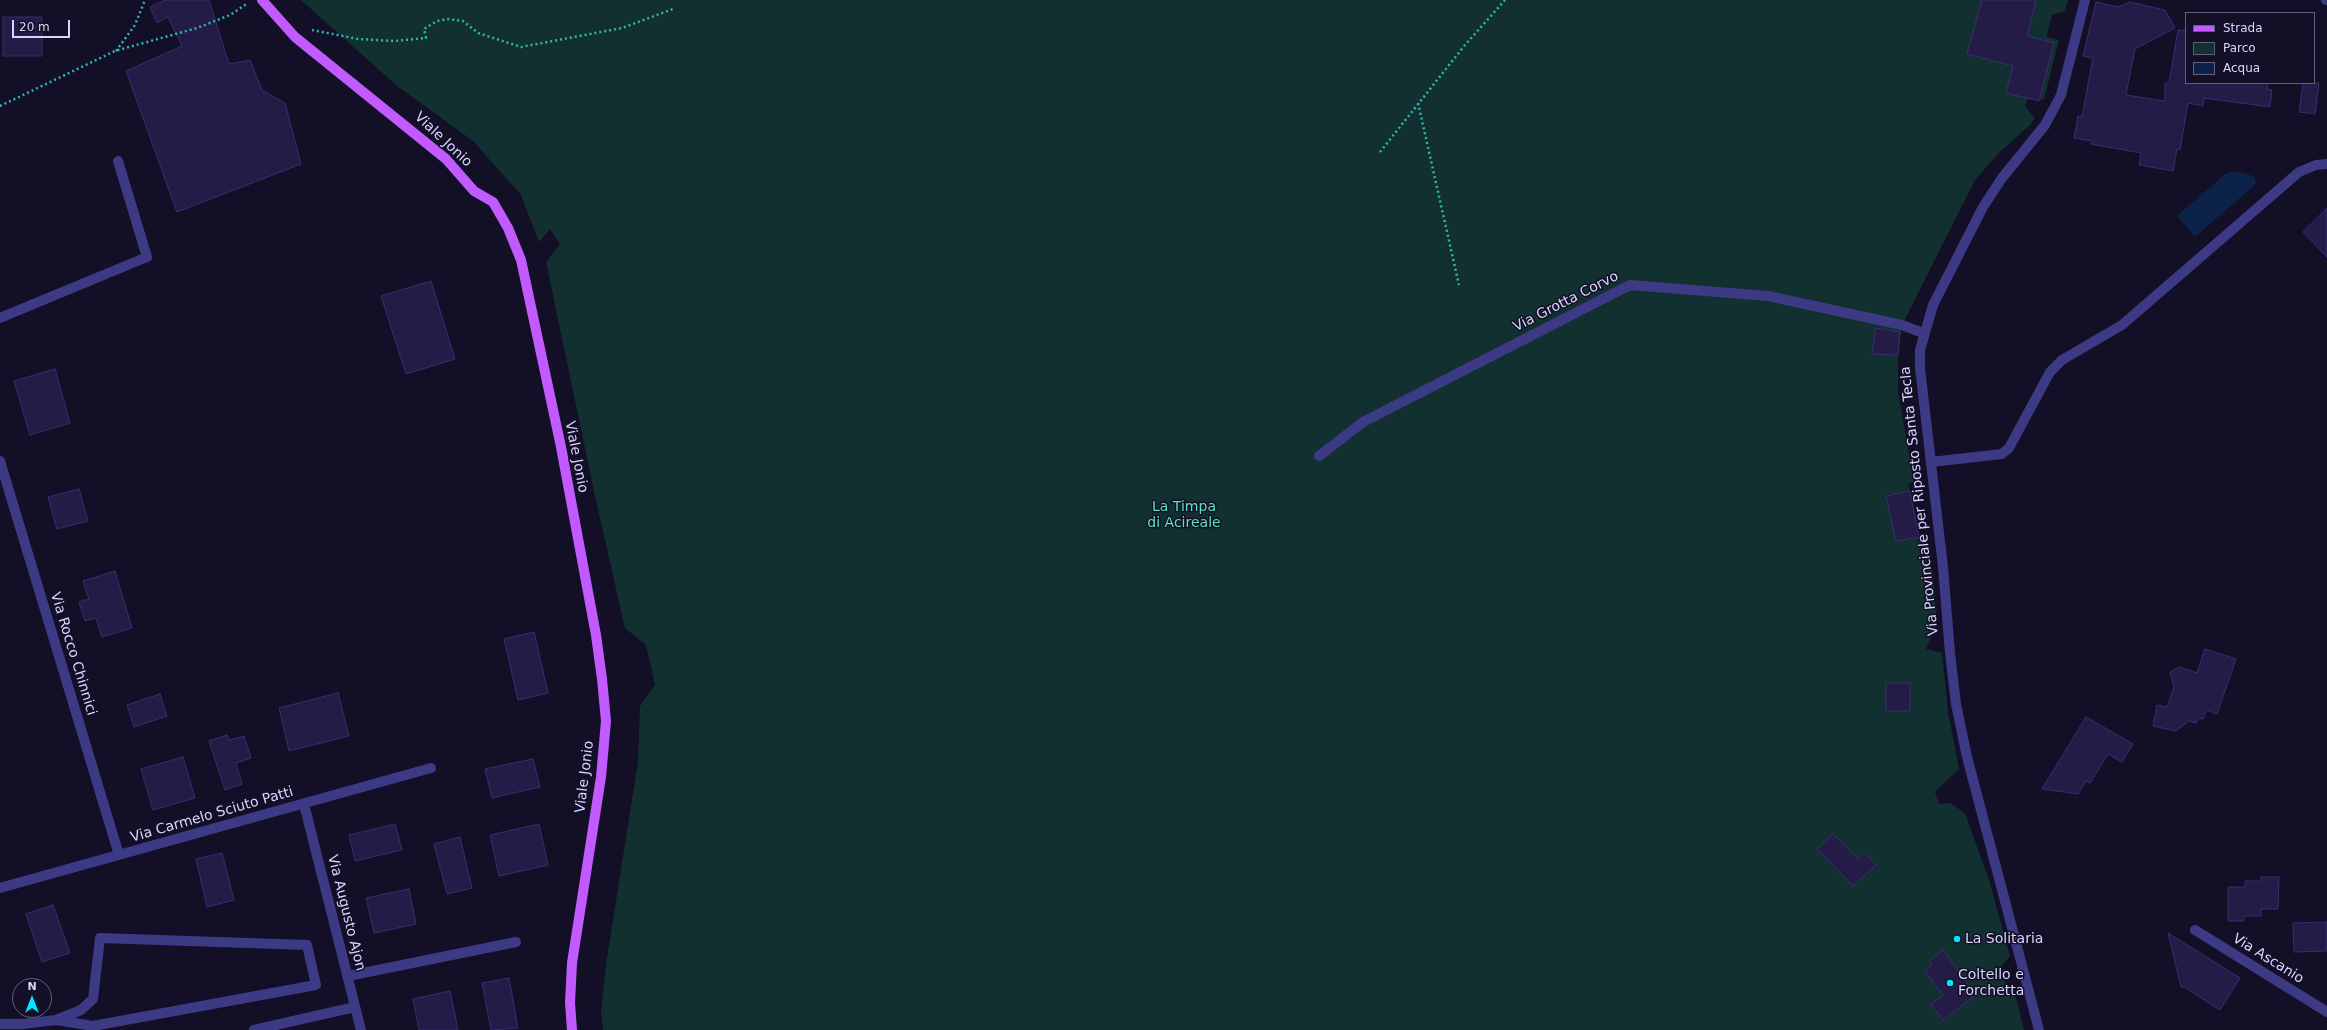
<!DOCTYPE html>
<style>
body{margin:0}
#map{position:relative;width:2327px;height:1030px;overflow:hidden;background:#130f26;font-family:"DejaVu Sans",sans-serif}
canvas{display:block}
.legend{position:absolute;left:2185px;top:12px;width:130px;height:72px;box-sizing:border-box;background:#130f26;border:1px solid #625e7d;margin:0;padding:5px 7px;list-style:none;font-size:12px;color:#d9d4ff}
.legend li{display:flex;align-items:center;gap:8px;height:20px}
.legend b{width:20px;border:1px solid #625e7d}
.north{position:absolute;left:12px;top:978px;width:40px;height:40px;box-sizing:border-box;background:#130f26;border:1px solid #625e7d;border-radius:50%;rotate:0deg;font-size:11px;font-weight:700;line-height:16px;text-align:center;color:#d9d4ff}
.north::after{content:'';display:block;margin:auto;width:14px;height:18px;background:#00e5ff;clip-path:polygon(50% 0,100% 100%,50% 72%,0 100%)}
.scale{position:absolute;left:12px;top:20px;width:58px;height:18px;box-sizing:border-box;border:2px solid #d9d4ff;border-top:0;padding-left:5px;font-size:12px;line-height:14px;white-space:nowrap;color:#d9d4ff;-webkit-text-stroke:3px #130f26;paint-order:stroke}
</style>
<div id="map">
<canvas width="2327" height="1030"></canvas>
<ul class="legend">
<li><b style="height:5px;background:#c25bff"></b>Strada</li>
<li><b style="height:11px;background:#12302f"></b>Parco</li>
<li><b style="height:11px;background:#0c2248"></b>Acqua</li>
</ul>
<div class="north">N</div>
<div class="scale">20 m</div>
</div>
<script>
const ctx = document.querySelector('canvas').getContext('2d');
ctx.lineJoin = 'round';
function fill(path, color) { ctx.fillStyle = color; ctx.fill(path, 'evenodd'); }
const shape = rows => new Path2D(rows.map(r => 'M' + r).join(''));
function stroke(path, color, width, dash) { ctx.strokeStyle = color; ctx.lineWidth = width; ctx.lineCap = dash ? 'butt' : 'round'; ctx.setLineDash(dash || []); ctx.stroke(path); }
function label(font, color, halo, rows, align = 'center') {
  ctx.font = font + ' "DejaVu Sans",sans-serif'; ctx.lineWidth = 3; ctx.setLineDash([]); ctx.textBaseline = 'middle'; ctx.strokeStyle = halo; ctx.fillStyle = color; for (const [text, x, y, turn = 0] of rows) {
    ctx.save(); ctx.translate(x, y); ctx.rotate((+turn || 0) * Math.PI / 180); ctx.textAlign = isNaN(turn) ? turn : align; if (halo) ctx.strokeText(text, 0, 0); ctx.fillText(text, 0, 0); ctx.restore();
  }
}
fill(shape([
 [301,0,2068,0,2065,11,2052,15,2048,30,2047,37,2059,40,2044,100,2028,98,2025,106,2035,118,2031,124,2000,152,1975,180,1902,325,1898,355,1898,391,1914,482,1908,484,1909,488,1919,536,1925,535,1933,575,1937,624,1926,649,1942,653,1948,712,1959,769,1935,792,1939,804,1950,803,1965,813,1990,883,2010,956,1996,973,2014,990,2024,1030,603,1030,601,1011,607,958,638,762,640,706,655,685,646,645,625,628,595,496,546,262,560,244,550,229,539,242,521,195,473,141,397,86]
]), '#12302f');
fill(shape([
 [2234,171,2254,176,2256,184,2195,237,2177,216,2225,174]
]), '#0c2248');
const building = shape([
 [165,0,209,0,229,64,250,60,262,90,285,103,301,164,177,212,126,71,182,46,168,17,157,23,150,7,165,0],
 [1982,0,2036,0,2027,36,2054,43,2039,101,2006,93,2013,66,1967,54,1982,0],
 [2096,2,2118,7,2130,2,2165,10,2175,28,2135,49,2126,95,2165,101,2165,83,2169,83,2178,30,2186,30,2186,83,2268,83,2267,89,2272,90,2270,107,2204,98,2203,106,2188,103,2180,150,2177,149,2173,171,2139,165,2141,153,2091,144,2092,141,2074,138,2078,116,2082,117,2093,58,2083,56,2096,2],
 [3,17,42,17,42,56,3,56,3,17],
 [2303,83,2319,83,2315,114,2299,112,2303,83],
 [2327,208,2327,257,2303,232,2327,208],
 [431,281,455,359,406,374,381,296,431,281],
 [1876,328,1900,332,1898,355,1872,354,1876,328],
 [55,369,70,423,30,435,14,381,55,369],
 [79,489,88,521,57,529,48,497,79,489],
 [1910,491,1919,537,1896,541,1886,496,1910,491],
 [115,571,132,628,102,637,96,618,85,621,79,602,89,599,83,581,115,571],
 [534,632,548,693,518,700,504,639,534,632],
 [2205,649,2236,659,2217,714,2206,710,2203,719,2198,718,2196,723,2189,721,2176,731,2153,726,2157,705,2167,707,2174,687,2170,672,2179,667,2197,673,2205,649],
 [1886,683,1910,683,1910,711,1886,711,1886,683],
 [338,693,349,736,289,751,279,708,338,693],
 [160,694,167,716,134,727,127,705,160,694],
 [2086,717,2133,744,2122,762,2108,754,2090,783,2086,781,2078,794,2042,789,2086,717],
 [227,735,229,740,244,736,251,758,236,763,242,784,225,790,209,741,227,735],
 [183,757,195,798,153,810,141,769,183,757],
 [533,759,540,787,492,798,485,769,533,759],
 [395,824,402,850,355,861,349,835,395,824],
 [539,824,548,865,499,876,490,835,539,824],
 [1833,834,1858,859,1865,853,1876,865,1853,886,1817,849,1833,834],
 [460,837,472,888,447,894,434,844,460,837],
 [222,853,234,900,207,907,196,859,222,853],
 [2261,877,2279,877,2278,909,2261,909,2261,916,2244,916,2244,921,2228,921,2228,887,2245,887,2245,881,2261,881,2261,877],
 [409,889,416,924,374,933,366,898,409,889],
 [53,905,70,953,42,962,26,914,53,905],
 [2327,922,2327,951,2294,952,2293,923,2327,922],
 [2168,933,2240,978,2220,1010,2184,987,2181,987,2168,933],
 [1943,950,1976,995,1943,1020,1931,1004,1943,995,1925,971,1932,965,1929,961,1943,950],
 [509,978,518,1028,491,1030,482,983,509,978],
 [450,991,458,1030,419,1030,413,999,450,991]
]);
fill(building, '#241b47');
stroke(building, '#3b2d73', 1);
stroke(shape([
 [312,30,358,39,394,41,426,38,424,29,437,21,449,19,463,21,478,33,521,47,622,28,673,9],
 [116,51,135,25,145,0],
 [1418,103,1459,285],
 [0,106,115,51,197,28,230,15,248,3],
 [1380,152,1465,45,1505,0]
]), '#2fb8b0', 2.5, [2, 3]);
stroke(shape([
 [1931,462,2002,454,2009,448,2050,372,2062,360,2122,325,2299,172,2316,165,2327,164]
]), '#3d3a85', 10);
stroke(shape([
 [1319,456,1363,422,1630,285,1768,296,1902,325,1923,333]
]), '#3d3a85', 10);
stroke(shape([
 [0,318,147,257,118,161],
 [0,461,119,855],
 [304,804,361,1030],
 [0,888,431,768],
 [2195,930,2327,1012],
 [348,976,516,942],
 [0,1024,23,1024,56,1020,93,1026,316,985,307,945,100,938,93,999,81,1010,56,1020],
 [254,1030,355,1007]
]), '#3d3a85', 10);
stroke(shape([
 [2326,0,2327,0],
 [2039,1030,1967,757,1956,704,1950,653,1943,567,1920,368,1920,350,1933,305,1983,207,2002,178,2045,125,2061,95,2085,0]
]), '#3d3a85', 10);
stroke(shape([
 [262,0,295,37,446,159,474,191,493,202,508,228,521,260,561,447,596,635,602,679,606,721,601,777,572,963,570,1003,572,1030]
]), '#c25bff', 10);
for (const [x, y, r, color] of [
 [1957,939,4,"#00e5ff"],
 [1950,983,4,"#00e5ff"]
]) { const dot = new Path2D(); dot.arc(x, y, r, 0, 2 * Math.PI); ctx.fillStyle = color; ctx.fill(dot); stroke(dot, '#130f26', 1.5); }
label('14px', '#d9d4ff', '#130f26', [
 ["Viale Jonio",443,140,43],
 ["Via Grotta Corvo",1566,302,-27],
 ["Viale Jonio",576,457,79],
 ["Via Provinciale per Riposto Santa Tecla",1920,501,-96],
 ["Via Rocco Chinnici",73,654,73],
 ["Viale Jonio",585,777,-83],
 ["Via Carmelo Sciuto Patti",212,815,-16],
 ["Via Augusto Ajon",346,913,76],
 ["Via Ascanio",2268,959,32]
]);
label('14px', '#5fe0c0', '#130f26', [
 ["La Timpa",1184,507],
 ["di Acireale",1184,523]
]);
label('14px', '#d9d4ff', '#130f26', [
 ["La Solitaria",1965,939],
 ["Coltello e",1958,975],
 ["Forchetta",1958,991]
], 'left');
</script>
